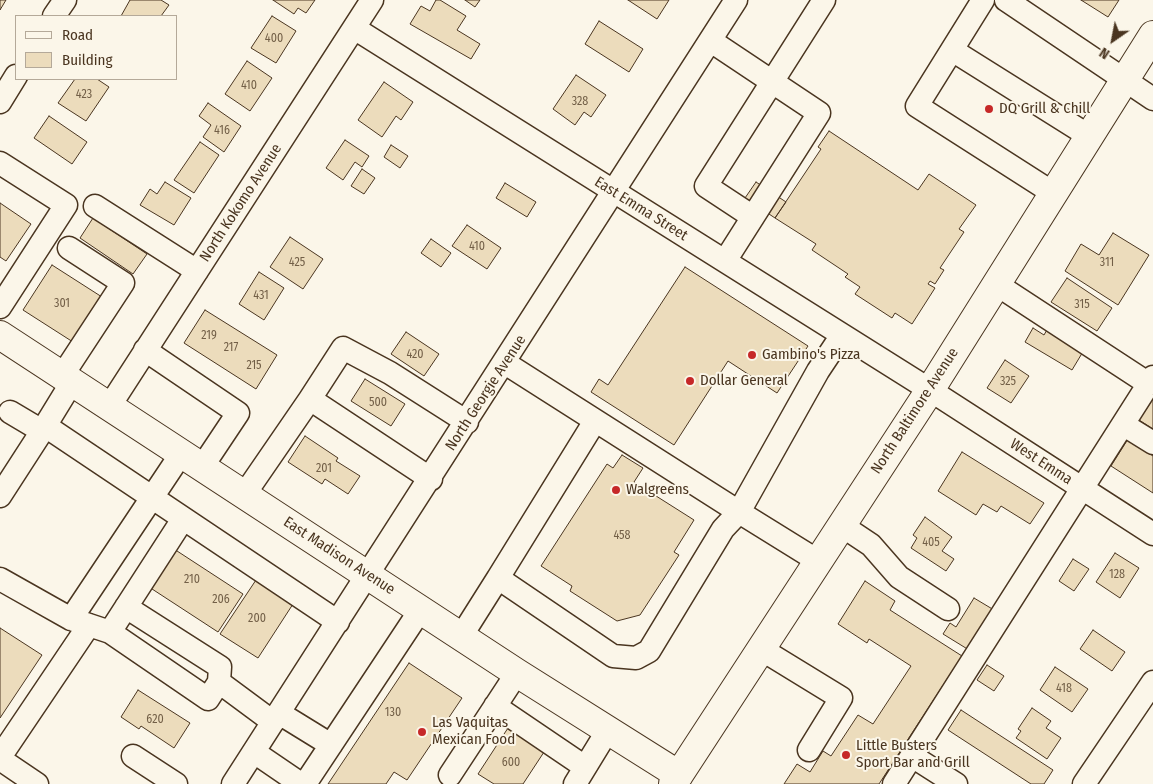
<!DOCTYPE html>
<style>
body{margin:0}
#map{position:relative;width:1153px;height:784px;overflow:hidden;background:#fbf6e9;font-family:"Fira Sans Condensed",sans-serif}
canvas{display:block}
.legend{position:absolute;left:15px;top:15px;width:162px;height:65px;box-sizing:border-box;background:#fbf6e9;border:1px solid #b4a999;margin:0;padding:6px 9px;list-style:none;font-size:15px;color:#4a3520}
.legend li{display:flex;align-items:center;gap:10px;height:25px}
.legend b{width:25px;border:1px solid #b4a999}
.north{position:absolute;left:1088px;top:15px;width:50px;height:50px;-webkit-text-stroke:4px #fbf6e9;paint-order:stroke;rotate:213deg;font-size:14px;font-weight:700;line-height:20px;text-align:center;color:#4a3520}
.north::after{content:'';display:block;margin:auto;width:18px;height:22px;background:#4a3520;clip-path:polygon(50% 0,100% 100%,50% 72%,0 100%)}
</style>
<div id="map">
<canvas width="1153" height="784"></canvas>
<ul class="legend">
<li><b style="height:6px;background:#fbf6e9"></b>Road</li>
<li><b style="height:14px;background:#ecdcbc"></b>Building</li>
</ul>
<div class="north">N</div>
</div>
<script>
const ctx = document.querySelector('canvas').getContext('2d');
ctx.lineJoin = 'round';
function fill(path, color) { ctx.fillStyle = color; ctx.fill(path, 'evenodd'); }
const shape = rows => new Path2D(rows.map(r => 'M' + r).join(''));
function stroke(path, color, width, dash) { ctx.strokeStyle = color; ctx.lineWidth = width; ctx.lineCap = dash ? 'butt' : 'round'; ctx.setLineDash(dash || []); ctx.stroke(path); }
function label(font, color, halo, rows, align = 'center') {
  ctx.font = font + ' "Fira Sans Condensed",sans-serif'; ctx.lineWidth = 4; ctx.setLineDash([]); ctx.textBaseline = 'middle'; ctx.strokeStyle = halo; ctx.fillStyle = color; for (const [text, x, y, turn = 0] of rows) {
    ctx.save(); ctx.translate(x, y); ctx.rotate((+turn || 0) * Math.PI / 180); ctx.textAlign = isNaN(turn) ? turn : align; if (halo) ctx.strokeText(text, 0, 0); ctx.fillText(text, 0, 0); ctx.restore();
  }
}
const building = shape([
 [0,0,6,0,0,10,0,0],
 [130,0,161,0,169,5,161,16,121,16,130,0],
 [273,0,315,0,306,13,298,8,294,14,273,0],
 [436,0,440,0,466,16,457,30,480,44,471,59,410,24,421,6,430,11,436,0],
 [465,0,480,0,475,7,465,0],
 [628,0,669,0,657,19,628,0],
 [1081,0,1119,0,1108,17,1081,0],
 [272,16,296,31,276,63,251,48,272,16],
 [599,21,643,49,629,72,585,44,599,21],
 [247,61,272,78,250,111,225,94,247,61],
 [576,75,606,95,591,117,584,112,575,125,553,109,576,75],
 [75,79,97,79,109,87,86,121,58,103,75,79],
 [384,82,413,102,401,120,396,116,382,137,358,120,384,82],
 [208,103,241,126,224,152,203,137,211,125,199,116,208,103],
 [49,116,87,142,72,164,34,138,49,116],
 [829,131,918,190,929,174,976,205,959,229,964,232,940,268,944,270,935,284,930,281,928,284,935,288,912,324,895,313,892,318,855,294,860,287,845,277,848,274,812,250,816,244,775,218,821,149,818,147,829,131],
 [345,140,369,156,362,167,355,162,343,180,326,168,345,140],
 [200,142,219,155,194,193,174,180,200,142],
 [391,145,408,156,400,168,384,157,391,145],
 [362,169,375,178,364,194,351,186,362,169],
 [165,182,191,198,174,225,140,205,150,189,157,194,165,182],
 [756,182,786,202,775,218,745,198,756,182],
 [505,183,536,202,527,217,496,198,505,183],
 [0,203,31,224,6,261,0,257,0,203],
 [93,218,147,254,133,274,80,238,93,218],
 [467,225,501,248,487,269,452,246,467,225],
 [1113,233,1149,255,1118,305,1065,271,1081,244,1099,255,1113,233],
 [290,237,323,259,303,289,270,267,290,237],
 [431,239,451,253,441,267,421,253,431,239],
 [52,265,102,297,73,342,23,310,52,265],
 [685,267,808,346,777,393,728,361,674,445,591,392,599,379,608,385,685,267],
 [259,272,284,288,264,320,239,304,259,272],
 [1067,278,1112,308,1097,331,1051,302,1067,278],
 [205,310,277,355,256,389,184,343,205,310],
 [1033,328,1044,335,1048,328,1084,350,1072,370,1025,342,1033,328],
 [406,332,439,354,424,376,391,354,406,332],
 [1005,360,1029,376,1011,403,987,388,1005,360],
 [365,379,405,404,391,426,351,401,365,379],
 [1153,399,1153,429,1139,420,1153,399],
 [305,436,338,458,336,461,360,476,348,494,325,479,322,484,288,462,305,436],
 [1128,439,1153,456,1153,493,1111,466,1128,439],
 [962,452,1044,503,1030,524,1001,506,997,512,983,504,976,515,938,491,962,452],
 [622,455,643,468,634,482,694,520,674,552,679,555,640,615,617,621,570,591,572,586,541,566,607,464,613,468,622,455],
 [925,517,952,537,942,551,954,559,946,571,911,548,917,538,913,535,925,517],
 [174,549,243,594,218,632,149,587,174,549],
 [1115,553,1139,568,1120,598,1096,582,1115,553],
 [1073,559,1089,569,1074,591,1059,581,1073,559],
 [256,580,293,604,258,658,220,634,256,580],
 [865,581,895,601,890,610,962,656,879,784,784,784,797,764,810,772,823,751,831,756,858,715,873,724,911,666,869,639,867,643,838,624,865,581],
 [974,598,994,610,969,650,943,634,950,623,956,627,974,598],
 [0,628,42,655,0,718,0,628],
 [1093,630,1125,652,1112,671,1080,649,1093,630],
 [409,663,462,698,407,780,394,772,386,784,328,784,409,663],
 [987,665,1004,676,994,691,977,680,987,665],
 [1055,667,1088,689,1072,712,1040,690,1055,667],
 [138,690,190,723,174,748,141,726,139,729,121,717,138,690],
 [1032,708,1051,721,1046,728,1061,738,1047,759,1016,738,1021,731,1018,729,1032,708],
 [961,710,1053,770,1044,784,1031,784,948,730,961,710],
 [508,728,544,752,523,784,494,784,478,774,508,728]
]);
fill(building, '#ecdcbc');
stroke(building, '#4a3520', 1);
const minor = shape([
 [983,0,917,106,1053,193],
 [1006,0,1153,99],
 [54,16,65,0],
 [354,28,930,390,1153,534],
 [711,41,819,113,725,261],
 [952,50,1089,136],
 [0,102,16,76],
 [0,163,66,205,0,307],
 [95,206,197,271],
 [753,217,706,186,824,0],
 [996,284,1149,384],
 [145,350,238,413,202,467],
 [505,363,739,512,818,371,842,335],
 [62,376,123,283,69,248],
 [109,407,372,0],
 [10,412,42,431,72,382],
 [1124,425,1153,443],
 [431,479,310,399,343,348,390,373,467,422],
 [244,495,310,399],
 [0,496,42,431,50,429,338,622],
 [841,525,871,545,899,577,948,609],
 [498,578,595,421],
 [0,579,71,619,110,632,208,699,219,682,273,722],
 [126,607,220,667,219,682],
 [71,619,181,454],
 [110,632,183,519],
 [462,635,498,578,613,656,636,658,649,651,723,529,739,512,818,561],
 [761,649,841,698,809,750],
 [495,706,585,767],
 [279,713,331,745],
 [254,752,301,784],
 [133,756,176,784],
 [912,756,956,784],
 [0,757,89,625],
 [0,759,37,784],
 [450,775,517,673],
 [233,784,736,0],
 [305,784,421,609],
 [575,784,608,730],
 [894,784,1153,377],
 [1084,784,1153,682]
]);
const major = shape([
 [0,335,517,673,679,775],
 [673,784,930,390,1153,35]
]);
stroke(minor, '#4a3520', 25);
stroke(major, '#4a3520', 30);
stroke(minor, '#fbf6e9', 22);
stroke(major, '#fbf6e9', 28);
for (const [x, y, r, color] of [
 [989,109,5,"#c62828"],
 [752,355,5,"#c62828"],
 [690,381,5,"#c62828"],
 [616,490,5,"#c62828"],
 [422,732,5,"#c62828"],
 [846,755,5,"#c62828"]
]) { const dot = new Path2D(); dot.arc(x, y, r, 0, 2 * Math.PI); ctx.fillStyle = color; ctx.fill(dot); stroke(dot, '#fbf6e9', 2); }
label('12px', '#725f47', null, [
 ["400",274,39],
 ["410",249,86],
 ["423",84,95],
 ["328",580,102],
 ["416",222,131],
 ["410",477,247],
 ["425",297,263],
 ["311",1107,263],
 ["431",261,296],
 ["301",62,304],
 ["315",1082,305],
 ["219",209,336],
 ["217",231,348],
 ["420",415,355],
 ["215",254,366],
 ["325",1008,382],
 ["500",378,403],
 ["201",324,469],
 ["458",622,536],
 ["405",931,543],
 ["128",1117,575],
 ["210",192,580],
 ["206",221,600],
 ["200",257,619],
 ["418",1064,689],
 ["130",393,713],
 ["620",155,720],
 ["600",511,763]
]);
label('15px', '#4a3520', '#fbf6e9', [
 ["DQ Grill & Chill",999,109],
 ["Gambino's Pizza",762,355],
 ["Dollar General",700,381],
 ["Walgreens",626,490],
 ["Las Vaquitas",432,723],
 ["Mexican Food",432,740],
 ["Little Busters",856,746],
 ["Sport Bar and Grill",856,763]
], 'left');
label('15px', '#4a3520', '#fbf6e9', [
 ["North Kokomo Avenue",241,203,-57],
 ["East Emma Street",641,209,32],
 ["North Georgie Avenue",486,393,-57],
 ["North Baltimore Avenue",915,411,-57],
 ["West Emma",1041,462,33],
 ["East Madison Avenue",339,556,33]
]);
</script>
